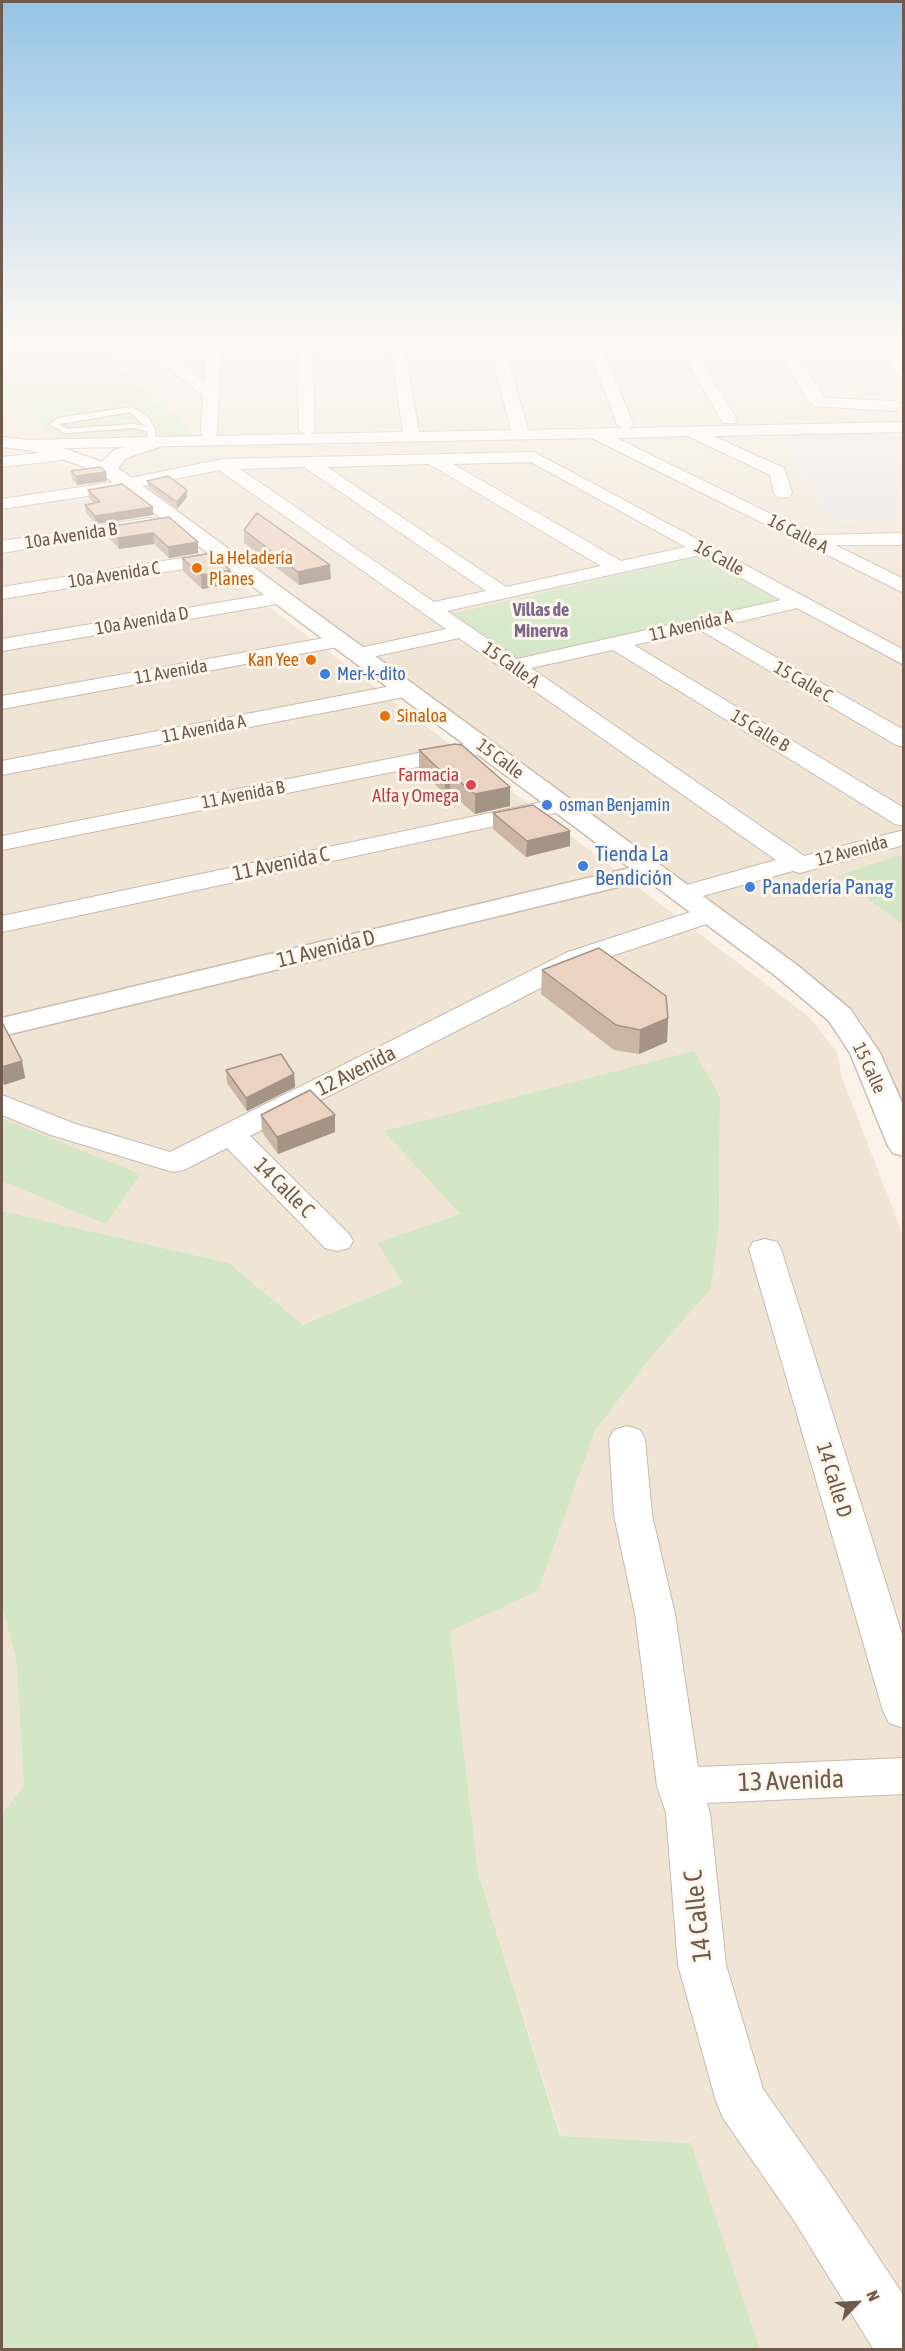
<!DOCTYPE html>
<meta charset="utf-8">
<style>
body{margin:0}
#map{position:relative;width:905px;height:2351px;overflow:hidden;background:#faf2e6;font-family:"Asap Condensed",sans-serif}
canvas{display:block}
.frame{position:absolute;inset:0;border:3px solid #705a4d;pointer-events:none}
.north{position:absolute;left:827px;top:2273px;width:60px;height:60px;-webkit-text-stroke:4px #fdf6eb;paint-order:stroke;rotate:66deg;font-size:16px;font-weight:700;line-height:24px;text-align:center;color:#705a4d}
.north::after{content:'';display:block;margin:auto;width:21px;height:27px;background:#705a4d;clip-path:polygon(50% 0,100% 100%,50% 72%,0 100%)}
</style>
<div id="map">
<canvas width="905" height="2351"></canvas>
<div class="frame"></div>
<div class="north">N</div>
</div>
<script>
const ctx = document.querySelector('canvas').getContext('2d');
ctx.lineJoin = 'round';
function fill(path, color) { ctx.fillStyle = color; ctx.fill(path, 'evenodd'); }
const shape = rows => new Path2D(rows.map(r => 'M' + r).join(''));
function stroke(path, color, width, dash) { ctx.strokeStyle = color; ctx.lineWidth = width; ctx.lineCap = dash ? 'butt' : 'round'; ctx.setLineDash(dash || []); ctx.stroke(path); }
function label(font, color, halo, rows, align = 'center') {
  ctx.font = font + ' "Asap Condensed",sans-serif'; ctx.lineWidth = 6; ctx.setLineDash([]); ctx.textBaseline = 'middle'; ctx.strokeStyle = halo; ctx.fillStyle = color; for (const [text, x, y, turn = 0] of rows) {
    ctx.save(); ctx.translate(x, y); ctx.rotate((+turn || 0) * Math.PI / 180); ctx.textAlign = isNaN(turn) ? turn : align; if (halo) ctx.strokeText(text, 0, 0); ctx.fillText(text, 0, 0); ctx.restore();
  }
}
fill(shape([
 [86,339,903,339,903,421,811,426,198,437],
 [2,396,59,441,2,438],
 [780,434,831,521,903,519,903,854,837,876,903,925,903,1116,863,1023,841,1000,117,468,123,457,153,448,171,446],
 [2,449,71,466,95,477,218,568,809,1017,837,1052,842,1078,903,1235,903,2349,760,2349,691,2143,561,2136,478,1873,450,1630,538,1591,595,1431,650,1358,711,1289,719,1227,720,1097,385,1131,460,1214,377,1243,403,1283,303,1325,229,1263,2,1211],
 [2,1606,16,1658,24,1786,2,1814]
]), '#f0e4d5');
fill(shape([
 [903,432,903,519,831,521,780,434]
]), '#eae4df');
fill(shape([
 [2,339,86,339,198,437,59,441,2,396],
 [701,556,789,601,523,662,452,614],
 [903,854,904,854,903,925,837,876],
 [694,1051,720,1097,719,1227,711,1289,650,1358,595,1431,538,1591,450,1631,478,1873,560,2136,691,2143,760,2349,2,2349,2,1814,24,1786,16,1658,2,1606,2,1211,229,1263,303,1325,403,1283,377,1243,460,1214,384,1131],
 [2,1119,140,1174,106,1224,2,1181]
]), '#d3e6c6');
const lane = shape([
 [132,407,147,416,155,429,156,445,149,443,147,431,134,428,65,433,50,424,58,418,132,407],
 [130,412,145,426,134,424,67,429,59,424,130,412]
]);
const street = shape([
 [136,339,461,339,459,342,454,343,404,344,419,432,511,430,488,339,502,339,528,430,621,428,617,424,585,339,599,339,633,424,630,428,904,422,904,432,713,436,784,468,792,493,789,497,783,498,777,497,774,493,770,475,688,436,617,438,813,535,904,533,904,545,835,545,904,579,904,593,592,438,22,449,20,445,28,440,203,436,201,433,203,396,137,343,136,339],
 [390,344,403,432,310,434,315,430,312,346,390,344],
 [297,346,299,430,305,434,215,436,217,433,221,347,297,346],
 [206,347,204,382,162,348,206,347],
 [674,339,688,339,737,420,735,423,723,423,674,339],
 [772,339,786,339,825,398,894,401,902,406,894,411,815,406,808,400,772,339],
 [872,339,886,339,904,361,904,376,899,375,872,339],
 [56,451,62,452,64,456,62,460,2,467,2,457,56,451],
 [534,452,904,650,904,665,797,608,721,626,904,730,904,747,896,745,700,630,634,645,904,808,904,826,895,824,613,650,531,668,804,856,904,830,904,845,800,873,793,871,681,902,672,899,668,894,672,889,776,860,459,638,358,660,351,658,348,654,351,650,446,629,219,470,107,493,2,509,2,499,107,483,222,459,534,452],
 [531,462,686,547,621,561,453,464,531,462],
 [429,464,601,566,506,587,327,467,429,464],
 [304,467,486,591,434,602,240,469,304,467],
 [700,555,781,600,517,659,447,611,700,555],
 [149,518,155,519,158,523,155,527,2,553,2,541,149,518],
 [225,551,232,553,235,557,232,561,2,599,2,587,225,551],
 [282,592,289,594,292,598,289,602,2,651,2,639,282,592],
 [341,635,348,637,351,641,348,645,2,709,2,696,341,635],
 [407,683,415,685,418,690,415,695,2,775,2,761,407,683],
 [484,740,492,742,495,747,492,752,2,850,2,836,484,740],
 [561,798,569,800,573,805,569,810,2,932,2,916,561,798],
 [709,906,718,908,722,914,718,920,588,964,250,1136,349,1234,353,1241,349,1248,337,1251,325,1248,227,1148,184,1170,173,1172,51,1135,2,1115,2,1095,73,1123,170,1152,568,952,709,906],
 [765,1239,777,1242,781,1249,904,1641,904,1728,889,1723,883,1711,749,1249,753,1242,765,1239],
 [627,1426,640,1430,645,1439,652,1515,675,1614,698,1767,904,1758,904,1794,707,1803,710,1813,726,1965,763,2089,829,2183,904,2296,904,2350,874,2350,793,2219,723,2118,716,2101,678,1965,666,1813,657,1786,635,1614,614,1515,609,1439,614,1430,627,1426]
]);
const secondary = shape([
 [2,437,28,440,69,450,102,462,114,450,153,438,159,439,162,443,159,447,126,458,118,468,797,965,850,1009,880,1053,904,1107,904,1156,893,1153,888,1146,850,1053,829,1021,777,977,647,880,2,1036,2,1018,630,868,102,474,63,459,28,450,2,447,2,437]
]);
stroke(lane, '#cabaad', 3);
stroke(street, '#cabaad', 2);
stroke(secondary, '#cebcae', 3);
fill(lane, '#fff');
fill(street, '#fff');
fill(secondary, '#fff');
fill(shape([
 [71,471,106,472,107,481,77,485,72,480],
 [147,481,187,497,177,509,148,487],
 [88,490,153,515,96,524,86,513,85,505,94,503,89,498],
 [169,517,198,542,198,553,169,558,154,544,119,549,108,537,107,527],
 [244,530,331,579,299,585,244,543],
 [182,558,230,570,231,584,202,589,183,571],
 [419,750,510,787,510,806,475,814,450,793,445,794,419,769],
 [493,813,570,831,570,846,526,857,493,829],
 [542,970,668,1018,667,1042,639,1054,614,1050,541,994],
 [2,1022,22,1061,25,1078,4,1085,2,1084],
 [226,1070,294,1074,295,1087,247,1111,227,1083],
 [261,1115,335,1132,278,1154,262,1132]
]), '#cbb5a5');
fill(shape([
 [106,472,107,481,77,485,76,476],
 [187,490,187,497,177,509,177,502],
 [153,507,153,515,96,524,95,516],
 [153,533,154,544,119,549,118,538],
 [198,542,198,553,169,558,168,547],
 [330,565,331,579,299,585,298,572],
 [230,570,231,584,202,589,201,575],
 [450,774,450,793,445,794,445,775],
 [510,787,510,806,475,814,475,794],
 [570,831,570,846,526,857,527,841],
 [668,1018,667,1042,639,1054,640,1030],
 [22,1061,25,1078,4,1085,2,1067],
 [294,1074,295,1087,247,1111,246,1098],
 [335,1115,335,1132,278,1154,277,1137]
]), '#a59386');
const building = shape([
 [100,467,106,472,76,476,71,471,100,467],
 [168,476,187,490,177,502,147,481,168,476],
 [122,484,153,507,95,516,85,505,100,502,88,490,122,484],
 [257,513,330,565,298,572,244,530,257,513],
 [169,517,198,542,168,547,153,533,118,538,107,527,169,517],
 [212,553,230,570,201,575,182,558,212,553],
 [455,744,462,745,510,787,475,794,450,774,445,775,419,750,455,744],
 [533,805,570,831,527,841,493,813,533,805],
 [599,948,666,996,668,1018,640,1030,616,1025,542,970,599,948],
 [2,1022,22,1061,2,1067,2,1022],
 [281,1054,294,1074,246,1098,226,1070,281,1054],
 [310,1090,335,1115,277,1137,261,1115,310,1090]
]);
fill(building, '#ecd2c0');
stroke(building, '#a59386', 1.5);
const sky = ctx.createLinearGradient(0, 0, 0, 668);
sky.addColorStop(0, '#96c4e5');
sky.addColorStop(0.51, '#fdf9f4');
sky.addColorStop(1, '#fdf9f400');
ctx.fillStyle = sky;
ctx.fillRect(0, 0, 905, 668);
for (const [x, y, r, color] of [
 [197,568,6,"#e8710a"],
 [311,660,6,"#e8710a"],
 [325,674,6,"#3f7fe0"],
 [385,716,6,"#e8710a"],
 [471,785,6,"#e0444e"],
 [547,805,6,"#3f7fe0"],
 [583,866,6,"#3f7fe0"],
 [750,887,6,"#3f7fe0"]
]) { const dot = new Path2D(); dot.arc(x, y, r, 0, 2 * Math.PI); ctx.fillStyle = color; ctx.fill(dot); stroke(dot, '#fdf6eb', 2); }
label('18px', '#705a4d', '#fdf6eb', [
 ["16 Calle A",798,534,27],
 ["10a Avenida B",71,536,-9],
 ["16 Calle",719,558,29],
 ["10a Avenida C",114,575,-9],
 ["10a Avenida D",142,621,-10],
 ["11 Avenida A",691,626,-13],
 ["15 Calle A",511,665,35],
 ["11 Avenida",171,672,-10],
 ["15 Calle C",803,682,30],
 ["11 Avenida A",204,729,-11],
 ["15 Calle B",760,731,31],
 ["15 Calle",500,759,37],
 ["11 Avenida B",243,795,-11],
 ["12 Avenida",852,851,-15],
 ["15 Calle",869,1068,65]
]);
label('18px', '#c56008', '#fdf6eb', [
 ["La Heladería",209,558],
 ["Planes",209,579],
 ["Kan Yee",299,660,"right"],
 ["Sinaloa",397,716]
], 'left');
label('bold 18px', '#7f668c', '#fdf6eb', [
 ["Villas de",541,610],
 ["Minerva",541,631]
]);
label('18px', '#366cbe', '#fdf6eb', [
 ["Mer-k-dito",337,674],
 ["osman Benjamín",559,805]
], 'left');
label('18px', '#be3a42', '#fdf6eb', [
 ["Farmacia",459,775],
 ["Alfa y Omega",459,796]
], 'right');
label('21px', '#366cbe', '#fdf6eb', [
 ["Tienda La",595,854],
 ["Bendición",595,878],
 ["Panadería Panag",762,887]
], 'left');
label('21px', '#705a4d', '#fdf6eb', [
 ["11 Avenida C",281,864,-12],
 ["11 Avenida D",326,949,-14],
 ["12 Avenida",356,1071,-27],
 ["14 Calle C",284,1188,45],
 ["14 Calle D",834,1480,73]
]);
label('26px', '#705a4d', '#fdf6eb', [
 ["13 Avenida",791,1781,-2],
 ["14 Calle C",698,1916,-96]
]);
</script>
